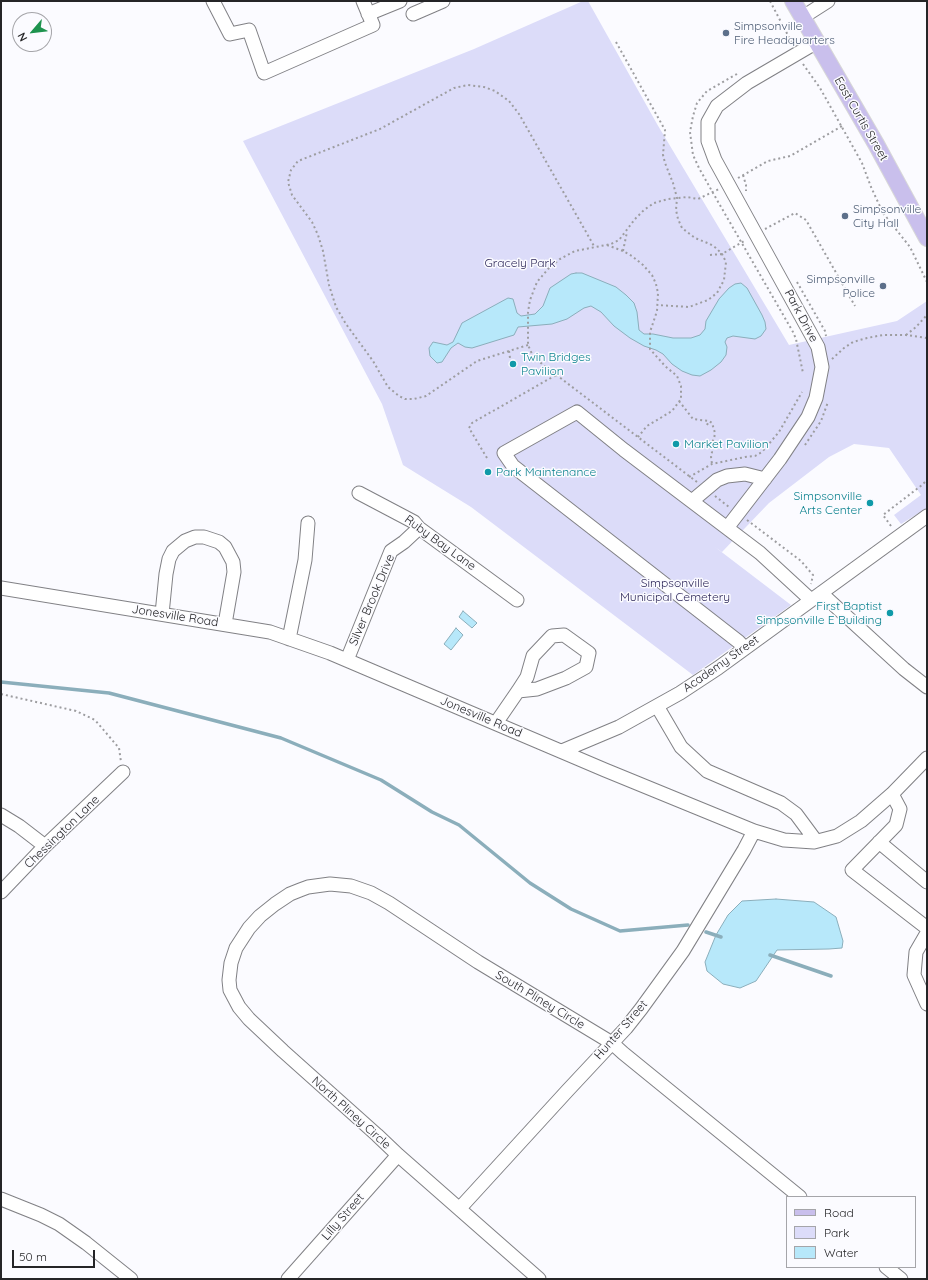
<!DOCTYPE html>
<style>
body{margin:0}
#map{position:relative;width:928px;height:1280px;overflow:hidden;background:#fbfbff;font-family:Quicksand,sans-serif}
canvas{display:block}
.frame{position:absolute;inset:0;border:2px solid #252527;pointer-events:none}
.legend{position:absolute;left:786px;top:1196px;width:130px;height:72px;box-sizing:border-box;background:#fbfbff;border:1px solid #a5a5a9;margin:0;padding:5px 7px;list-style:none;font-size:12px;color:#252527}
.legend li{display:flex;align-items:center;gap:8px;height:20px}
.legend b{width:20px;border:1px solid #a5a5a9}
.north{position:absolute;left:12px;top:12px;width:40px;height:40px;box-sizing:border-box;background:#fbfbff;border:1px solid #a5a5a9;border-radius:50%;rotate:242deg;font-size:11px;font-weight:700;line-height:16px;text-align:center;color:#252527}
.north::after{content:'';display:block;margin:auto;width:14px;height:18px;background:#1e934e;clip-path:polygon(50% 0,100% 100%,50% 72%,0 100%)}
.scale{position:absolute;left:12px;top:1250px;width:83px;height:18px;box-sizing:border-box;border:2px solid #252527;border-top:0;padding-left:5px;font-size:12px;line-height:14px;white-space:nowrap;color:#252527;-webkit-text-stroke:3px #fbfbff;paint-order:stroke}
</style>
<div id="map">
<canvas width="928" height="1280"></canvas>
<div class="frame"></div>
<ul class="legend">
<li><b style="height:5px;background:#c9bfec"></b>Road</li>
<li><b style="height:11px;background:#dcdcf9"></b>Park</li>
<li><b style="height:11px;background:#b7e8fa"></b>Water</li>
</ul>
<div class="north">N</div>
<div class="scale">50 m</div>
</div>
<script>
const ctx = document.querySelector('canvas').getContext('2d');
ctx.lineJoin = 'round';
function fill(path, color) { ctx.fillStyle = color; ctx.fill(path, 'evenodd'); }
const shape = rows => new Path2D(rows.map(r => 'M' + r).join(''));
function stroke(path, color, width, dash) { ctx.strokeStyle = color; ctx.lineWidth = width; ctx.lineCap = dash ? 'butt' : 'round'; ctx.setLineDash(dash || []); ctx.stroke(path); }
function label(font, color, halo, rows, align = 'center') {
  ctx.font = font + ' Quicksand,sans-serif'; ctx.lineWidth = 3; ctx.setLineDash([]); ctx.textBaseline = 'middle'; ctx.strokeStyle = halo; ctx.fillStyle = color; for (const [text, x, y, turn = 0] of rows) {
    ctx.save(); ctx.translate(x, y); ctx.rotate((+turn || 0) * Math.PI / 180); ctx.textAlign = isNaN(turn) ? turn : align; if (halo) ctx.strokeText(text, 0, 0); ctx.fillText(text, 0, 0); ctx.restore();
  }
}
fill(shape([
 [583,1,588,1,657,124,789,345,897,321,927,301,927,508,901,524,894,515,921,495,889,448,854,444,829,457,769,503,722,552,715,547,791,605,693,675,471,507,403,465,382,404,243,141,474,49]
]), '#dcdcf9');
const water = shape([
 [576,273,582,273,616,287,626,295,634,303,637,312,639,330,644,334,653,334,673,338,691,338,700,335,705,329,706,321,719,299,729,288,735,284,741,283,747,288,762,315,765,322,766,329,761,336,755,339,733,336,727,338,725,342,727,347,726,355,721,362,711,370,700,376,692,375,682,371,672,364,663,354,656,350,644,346,630,338,614,326,601,312,591,306,584,308,567,319,552,324,518,327,514,335,472,348,465,347,458,343,451,348,442,362,437,363,430,356,429,348,433,342,447,345,453,342,462,323,508,298,513,299,517,313,521,316,535,314,543,306,550,288,571,274,576,273],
 [463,611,477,623,472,628,459,617,463,611],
 [456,628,463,635,451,650,444,644,456,628],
 [776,899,814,902,836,917,843,941,842,948,829,949,777,950,756,981,740,988,723,984,707,971,705,962,716,935,728,915,742,901,776,899]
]);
fill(water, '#b7e8fa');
stroke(water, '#8baebb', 1);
stroke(shape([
 [1,682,109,693,281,738,381,780,432,812,459,825,530,883,571,909,620,931,688,925],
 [706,932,721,937],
 [770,955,831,976]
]), '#8baebb', 3.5);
const minor = shape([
 [213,1,230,34,249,30,264,73,373,25,363,1],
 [368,14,400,1],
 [413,14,443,1],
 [803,17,828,1],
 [359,493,414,522,419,528,517,600],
 [692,501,717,480,727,476,745,474,765,479],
 [727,528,780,459,808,417,816,398,822,367,818,347,715,160,708,141,708,122,717,106,747,83,817,42],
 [1,588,270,632,330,653,605,770,754,831,784,840,814,842,837,836,861,821,892,794,927,758],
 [821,593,904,669,927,687],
 [162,614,166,574,169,559,173,551,185,541,195,537,204,537,219,542,225,547,233,562,234,572,225,624],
 [289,639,305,560,308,523],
 [745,648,739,642,513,466,504,453,577,412,624,450,760,553,811,600],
 [347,660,391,551,404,542,419,528],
 [657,706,681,747,707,771,781,803,796,814,816,841],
 [496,723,518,691,527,677,533,656,552,636,564,635,589,653,586,667,566,678,537,689,518,691],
 [562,751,619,727,680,693,718,668,927,516],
 [892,794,900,809,896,825,852,870,927,928],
 [1,815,19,826,45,846],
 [879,842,927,882],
 [1,892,45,846,123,772],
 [927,933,916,952,914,975,927,1004],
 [1,1199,41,1215,59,1224,86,1243,131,1279],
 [460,1208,568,1090,626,1028,641,1009,683,951,744,850,754,831],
 [886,1267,901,1279],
 [288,1279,398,1155],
 [539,1279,398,1155,377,1135,283,1051,249,1019,239,1007,230,990,229,980,231,963,236,948,249,928,260,916,275,904,290,894,300,890,308,887,330,884,351,886,371,893,389,903,478,962,612,1043,623,1053,800,1197]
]);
const major = shape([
 [793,1,876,144,927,238]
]);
stroke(minor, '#818185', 15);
stroke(major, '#d8d8d8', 18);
stroke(shape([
 [770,1,792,43],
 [616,42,665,130,663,155,665,163,673,183,677,198,676,210,678,219,682,228,695,238,710,244,716,248,722,254,726,262,724,280,717,293,708,300,689,307,657,305],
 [803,64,820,88,862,163,871,187,883,213,910,247,927,282],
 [737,74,707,91,697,103,693,116,690,132,693,155,699,168,713,193,793,332,796,339,803,373],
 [743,175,746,185,746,191],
 [738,178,768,161,790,156,842,126],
 [765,229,795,213,806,220,855,306],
 [607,245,623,251,632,256,643,265,652,275,656,284,658,293,657,311,650,332,650,349,665,366,677,376,681,386,681,399,672,411,647,426,638,437],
 [623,251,627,232],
 [710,255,722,254,746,240],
 [797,282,825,331,826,336],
 [906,335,916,327,927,315],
 [528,345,477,361,426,396,414,399,405,399,399,396,388,387,373,361,346,324,336,307,329,285,323,251,318,235,312,222,292,195,288,182,291,170,298,161,380,129,454,88,468,85,484,87,495,91,509,101,519,114,594,246],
 [509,351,510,358],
 [832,359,844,348,853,342,867,338,883,335,906,335,927,338],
 [679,401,693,419,709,421,712,423,715,433,714,439,710,445],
 [707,425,709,421],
 [708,442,712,452,711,457,712,464],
 [805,445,821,421,828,402],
 [487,458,469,428,472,423,556,375],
 [689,477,712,464,745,457,755,456,762,452,779,432,802,392],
 [697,482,542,364,532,354,528,345,528,312,530,300,537,282,548,269,560,259,575,251,611,244,619,240,635,219,644,210,654,203,668,199,687,197,698,199,719,189],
 [715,496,729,507],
 [747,520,801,561,813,575,811,584],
 [891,526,883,515,922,485,927,480],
 [1,694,76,711,95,720,119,748,121,762]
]), '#9d9da0', 2, [2, 3]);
stroke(minor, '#fff', 13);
stroke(major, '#c9bfec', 16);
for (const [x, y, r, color] of [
 [726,33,4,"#5c6f8a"],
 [845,216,4,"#5c6f8a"],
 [883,286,4,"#5c6f8a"],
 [513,364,4,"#0f9aa8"],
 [676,444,4,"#0f9aa8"],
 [488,472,4,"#0f9aa8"],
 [870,503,4,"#0f9aa8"],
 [890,613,4,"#0f9aa8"]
]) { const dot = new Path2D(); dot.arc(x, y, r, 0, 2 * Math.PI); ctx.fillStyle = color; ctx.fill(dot); stroke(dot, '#fbfbff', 1.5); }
label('12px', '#4e5e75', '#fbfbff', [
 ["Simpsonville",734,26],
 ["Fire Headquarters",734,40],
 ["Simpsonville",853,209],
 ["City Hall",853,223],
 ["Simpsonville",875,279,"right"],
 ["Police",875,293,"right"]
], 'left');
label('12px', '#252527', '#fbfbff', [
 ["East Curtis Street",861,119,60],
 ["Park Drive",801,316,62],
 ["Ruby Bay Lane",440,543,36],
 ["Silver Brook Drive",372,600,-67],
 ["Jonesville Road",175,616,9],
 ["Academy Street",721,664,-35],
 ["Jonesville Road",481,717,23],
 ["Chessington Lane",62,832,-44],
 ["South Pliney Circle",540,1000,31],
 ["Hunter Street",621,1030,-49],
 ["North Pliney Circle",351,1113,42],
 ["Lilly Street",343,1217,-49]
]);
label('12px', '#2e285a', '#fbfbff', [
 ["Gracely Park",520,263],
 ["Simpsonville",675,583],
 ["Municipal Cemetery",675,597]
]);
label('12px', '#0d838f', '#fbfbff', [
 ["Twin Bridges",521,357],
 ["Pavilion",521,371],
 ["Market Pavilion",684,444],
 ["Park Maintenance",496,472],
 ["Simpsonville",862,496,"right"],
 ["Arts Center",862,510,"right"],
 ["First Baptist",882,606,"right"],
 ["Simpsonville E Building",882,620,"right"]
], 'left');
</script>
